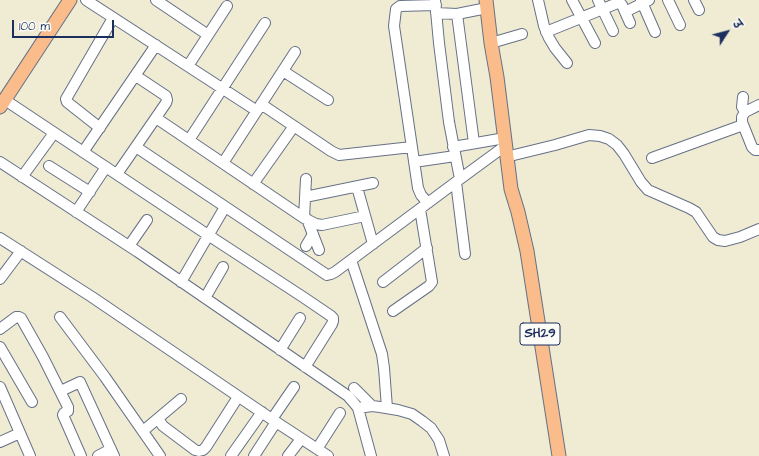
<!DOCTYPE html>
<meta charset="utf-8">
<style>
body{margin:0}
#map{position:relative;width:759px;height:456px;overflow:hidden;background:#f0ebd3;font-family:"Architects Daughter","Playpen Sans Deva",sans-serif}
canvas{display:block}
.north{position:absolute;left:707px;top:12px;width:40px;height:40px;-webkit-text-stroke:3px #fdfcf7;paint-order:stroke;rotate:54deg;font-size:11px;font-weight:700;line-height:16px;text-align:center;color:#1b2f5e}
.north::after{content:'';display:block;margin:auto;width:14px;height:18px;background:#1b2f5e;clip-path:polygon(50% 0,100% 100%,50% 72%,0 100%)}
.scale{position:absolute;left:12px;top:20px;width:102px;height:18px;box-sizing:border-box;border:2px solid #1b2f5e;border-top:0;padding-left:5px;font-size:12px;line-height:14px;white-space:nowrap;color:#1b2f5e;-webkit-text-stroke:3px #fdfcf7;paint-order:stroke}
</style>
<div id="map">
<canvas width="759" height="456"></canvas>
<div class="north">उ</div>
<div class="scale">100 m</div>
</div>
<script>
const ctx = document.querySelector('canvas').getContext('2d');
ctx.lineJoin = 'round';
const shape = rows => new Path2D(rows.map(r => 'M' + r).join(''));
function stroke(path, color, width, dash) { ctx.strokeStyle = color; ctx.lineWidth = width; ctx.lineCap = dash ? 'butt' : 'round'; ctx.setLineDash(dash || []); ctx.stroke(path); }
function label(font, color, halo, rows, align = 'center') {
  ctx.font = font + ' "Architects Daughter",sans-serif'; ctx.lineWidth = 4; ctx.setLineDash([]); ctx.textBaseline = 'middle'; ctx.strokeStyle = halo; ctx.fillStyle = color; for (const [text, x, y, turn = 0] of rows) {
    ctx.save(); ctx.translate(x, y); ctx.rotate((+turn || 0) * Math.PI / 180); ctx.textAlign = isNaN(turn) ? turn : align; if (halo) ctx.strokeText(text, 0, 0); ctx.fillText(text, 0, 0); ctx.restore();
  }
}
const minor = shape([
 [86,0,257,111],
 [156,0,208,35],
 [435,0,439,43,449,122,460,179],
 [538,0,544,26,549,38,555,48,567,63],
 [572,0,595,43],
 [598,0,613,31],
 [641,0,655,32],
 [668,0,680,25],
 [694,0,699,10],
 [622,5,630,23],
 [625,12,649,0],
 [436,13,457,14,487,8],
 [457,14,474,143],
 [546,32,620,2],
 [491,43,522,34],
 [188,66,227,6],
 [283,71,328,100],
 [743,97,742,107,745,112],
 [5,100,208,235,303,297,331,316,333,318,333,321,332,324,305,367],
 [261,104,331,151,339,155,412,147],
 [759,105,745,112,742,117,742,122,752,147,755,150,759,150],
 [156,118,304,218,316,224,322,225,365,216],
 [100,128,67,102,66,99,113,18],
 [189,140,265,23],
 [136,147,327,275,331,274,335,272,460,179,505,146],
 [453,147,505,138],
 [83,152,156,45],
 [514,155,555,145,589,135,600,136,609,139,617,145,624,154,641,182,648,190,689,208,696,212,713,237,718,240,725,241,740,237,759,229],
 [652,158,743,125],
 [0,162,138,252,348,396,354,403,358,408,371,456],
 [414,162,455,156],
 [223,163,295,52],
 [49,166,90,192],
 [117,174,166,103,167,100,166,96,136,76],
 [22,177,54,133],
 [456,182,465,254],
 [253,184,294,126],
 [357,187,373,244],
 [305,197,373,183],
 [428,203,421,195,418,188,394,26,396,9,400,6,436,5],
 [76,212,106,167],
 [304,218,306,179],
 [307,219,319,250],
 [0,238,92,297,276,422,328,456],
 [129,246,147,220],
 [306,246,313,234],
 [351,260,382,354,384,368,387,408],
 [0,279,21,251],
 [181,282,225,207],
 [383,282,427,248],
 [205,298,223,267],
 [393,311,429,286,432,282,420,209],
 [60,317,105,377,160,456],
 [0,329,16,317,19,317,21,318,43,357,68,407,68,411,64,413,63,415,81,456],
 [0,347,32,402],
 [280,350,300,318],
 [0,387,30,456],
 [354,388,372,406],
 [65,389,80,382,114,456],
 [358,408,372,406,380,407,398,410,412,414,422,421,431,428,439,440,444,456],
 [158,419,163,426,195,450,199,451,203,450,206,447,238,397],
 [272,419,294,387],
 [143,431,181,399],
 [0,442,20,433],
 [317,449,340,413],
 [98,456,111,449],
 [231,456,262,412],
 [254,456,276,422],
 [288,456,301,439]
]);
const major = shape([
 [486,0,491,43,497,77,511,189,518,212,527,251,559,456],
 [0,107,70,0]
]);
stroke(minor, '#667187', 12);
stroke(major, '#667187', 15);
stroke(minor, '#fff', 10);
stroke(major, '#f9bc8a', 13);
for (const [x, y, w] of [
 [540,334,40]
]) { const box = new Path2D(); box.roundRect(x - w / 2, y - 11, w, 22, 3); ctx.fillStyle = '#fdfcf7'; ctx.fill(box); stroke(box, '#1b2f5e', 1); }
label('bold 13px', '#1b2f5e', null, [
 ["SH29",540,334]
]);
</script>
